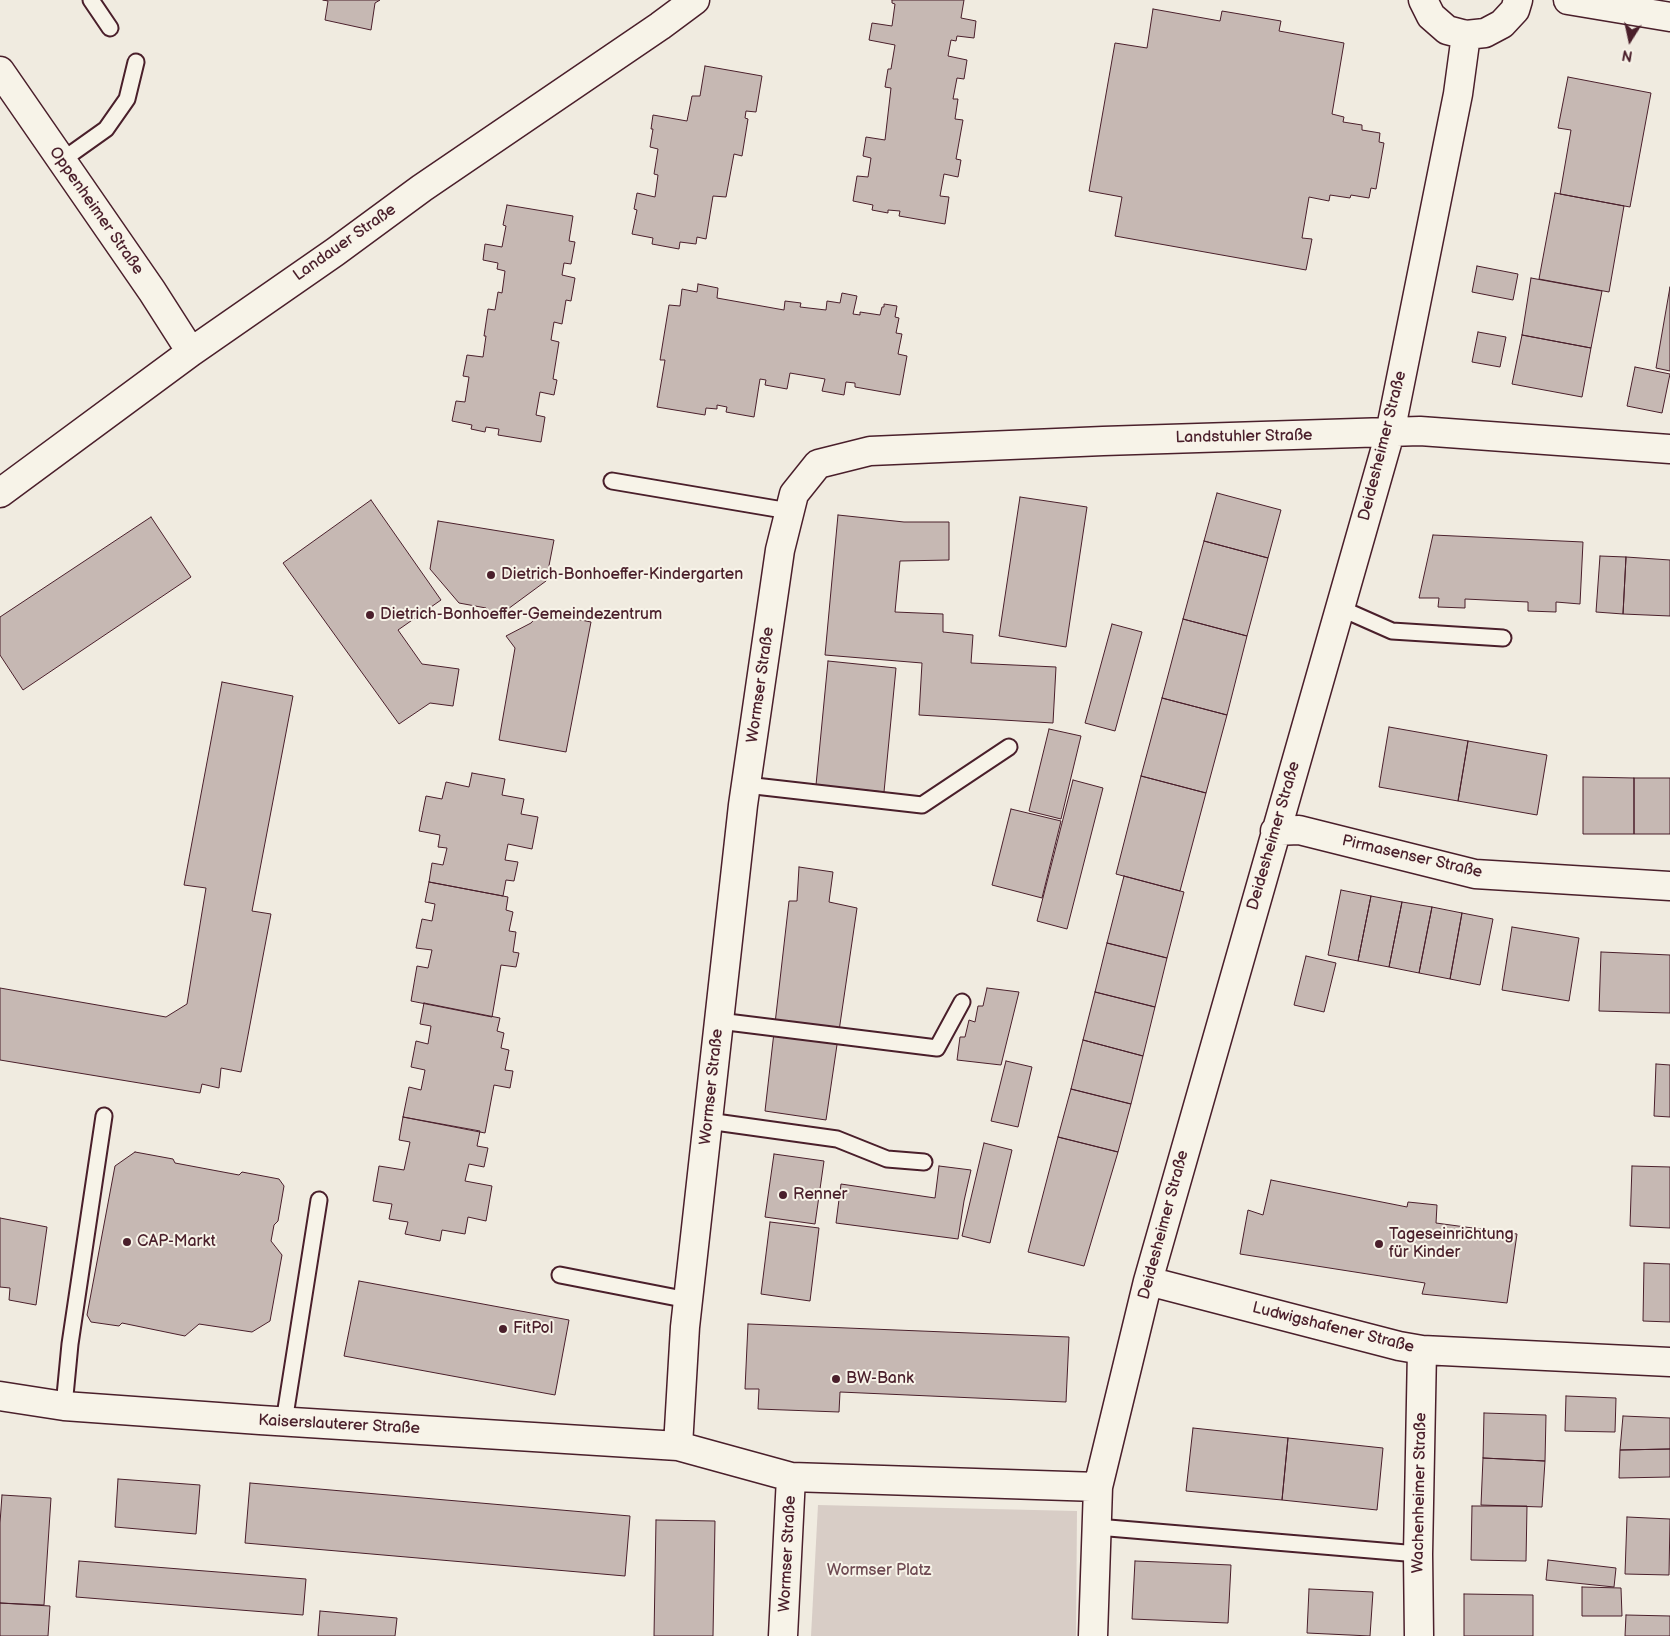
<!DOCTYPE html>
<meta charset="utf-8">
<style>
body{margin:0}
#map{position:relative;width:1670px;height:1636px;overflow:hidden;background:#f0ebe0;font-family:"Balsamiq Sans",sans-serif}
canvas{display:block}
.north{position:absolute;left:1605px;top:15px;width:50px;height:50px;-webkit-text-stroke:4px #f7f3e8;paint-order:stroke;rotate:190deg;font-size:14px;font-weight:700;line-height:20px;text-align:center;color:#4a1f2b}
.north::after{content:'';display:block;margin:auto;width:18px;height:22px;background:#4a1f2b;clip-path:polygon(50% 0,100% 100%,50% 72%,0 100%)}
</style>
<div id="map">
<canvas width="1670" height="1636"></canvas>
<div class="north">N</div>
</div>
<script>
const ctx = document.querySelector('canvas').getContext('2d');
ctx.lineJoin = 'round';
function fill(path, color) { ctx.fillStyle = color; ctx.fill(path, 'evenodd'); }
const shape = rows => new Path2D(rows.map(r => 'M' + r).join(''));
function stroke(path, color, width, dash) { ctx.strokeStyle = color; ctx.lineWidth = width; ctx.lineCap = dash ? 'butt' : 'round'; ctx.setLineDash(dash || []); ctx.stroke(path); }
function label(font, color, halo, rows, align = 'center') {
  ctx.font = font + ' "Balsamiq Sans",sans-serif'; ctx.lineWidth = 4; ctx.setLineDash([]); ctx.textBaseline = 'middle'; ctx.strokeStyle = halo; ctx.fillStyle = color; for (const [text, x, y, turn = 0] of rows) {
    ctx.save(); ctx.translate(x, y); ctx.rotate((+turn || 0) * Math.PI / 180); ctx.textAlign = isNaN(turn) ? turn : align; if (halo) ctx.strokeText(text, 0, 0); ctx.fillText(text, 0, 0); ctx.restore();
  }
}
fill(shape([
 [818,1505,1077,1511,1076,1636,811,1636]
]), '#d8cdc6');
const building = shape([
 [323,0,380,0,375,3,371,30,325,20,328,1,323,0],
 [892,0,964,0,961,18,976,21,974,38,957,36,956,41,951,40,948,56,967,60,964,79,957,78,953,99,958,99,955,119,963,120,956,159,961,160,958,177,944,174,940,196,949,197,945,224,899,216,900,211,888,210,888,213,872,210,873,205,853,201,857,176,868,177,871,158,863,156,866,137,885,140,891,88,885,87,888,69,891,69,895,45,869,40,872,23,892,26,895,4,892,3,892,0],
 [1153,9,1220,21,1222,11,1281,21,1279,31,1344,43,1332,114,1344,117,1343,122,1362,125,1362,130,1380,133,1379,142,1384,143,1376,189,1371,188,1369,198,1351,195,1350,198,1330,195,1329,201,1309,197,1302,238,1312,239,1306,270,1115,236,1122,197,1089,191,1115,43,1147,48,1153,9],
 [705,66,762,76,756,112,746,111,745,118,748,119,742,156,734,154,726,197,713,196,706,239,697,237,696,244,680,242,679,249,652,244,653,238,632,234,637,210,634,209,637,193,655,197,658,175,654,174,658,149,650,147,653,129,651,129,653,115,687,121,692,96,700,96,705,66],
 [1568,77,1651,93,1630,207,1560,194,1571,130,1558,128,1568,77],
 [1555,193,1624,206,1609,292,1539,279,1555,193],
 [507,205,573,216,569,241,575,242,571,264,564,263,562,275,575,278,571,301,566,300,562,324,554,322,551,340,559,342,553,379,557,380,554,395,540,392,536,415,545,417,541,442,498,435,499,429,486,427,485,432,471,429,472,425,452,421,456,401,465,402,469,377,463,376,467,355,483,357,486,336,484,336,488,309,495,310,498,292,502,293,505,271,497,269,498,263,483,260,485,244,502,247,506,226,503,225,507,205],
 [1477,266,1518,274,1513,300,1472,292,1477,266],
 [1531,278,1602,291,1591,348,1522,335,1531,278],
 [698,284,718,288,717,298,784,310,785,301,801,303,800,307,826,310,827,301,840,303,842,293,857,296,853,314,860,315,860,312,880,315,882,307,884,307,884,304,897,306,895,317,899,318,896,333,902,334,898,354,907,356,900,395,855,387,855,383,846,382,844,395,822,391,825,379,790,373,787,389,765,385,766,380,760,379,754,417,726,412,727,407,717,405,717,409,706,408,705,415,657,407,665,360,660,360,669,305,680,306,682,289,697,292,698,284],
 [1670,287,1670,371,1656,368,1670,287],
 [1478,332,1506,337,1500,367,1472,362,1478,332],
 [1522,335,1591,348,1582,397,1512,384,1522,335],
 [1635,367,1670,374,1662,413,1627,406,1635,367],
 [1217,493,1281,510,1268,558,1204,541,1217,493],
 [1020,497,1087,507,1066,647,999,636,1020,497],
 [371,500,441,600,398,630,422,664,459,669,453,706,430,703,399,724,283,563,371,500],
 [838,515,904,522,949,522,949,560,900,561,895,612,943,614,943,632,973,635,971,663,1056,667,1053,723,919,715,922,663,825,655,838,515],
 [151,517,191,577,23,690,0,655,0,617,151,517],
 [438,521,554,540,546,581,493,620,486,608,459,603,430,569,438,521],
 [1433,535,1583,542,1580,604,1556,602,1556,612,1528,611,1528,602,1465,599,1465,608,1438,607,1439,598,1419,598,1433,535],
 [1204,541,1268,558,1247,636,1183,619,1204,541],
 [1600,556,1626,557,1623,614,1596,612,1600,556],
 [1626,557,1670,560,1670,616,1623,614,1626,557],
 [541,612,591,622,566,752,499,740,515,648,506,636,531,623,541,612],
 [1183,619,1247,636,1227,715,1162,698,1183,619],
 [1112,624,1142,632,1115,731,1085,723,1112,624],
 [828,661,896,668,884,792,816,785,828,661],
 [222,682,293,696,252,911,271,914,241,1072,221,1068,219,1088,202,1084,200,1093,0,1060,0,988,166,1017,187,1004,206,888,184,885,222,682],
 [1162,698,1227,715,1206,793,1141,776,1162,698],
 [1389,727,1468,741,1458,801,1379,787,1389,727],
 [1049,729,1081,736,1061,819,1029,811,1049,729],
 [1468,741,1547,755,1537,815,1458,801,1468,741],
 [472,773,505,779,502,795,524,799,521,814,538,817,532,849,508,844,505,860,518,862,514,881,506,880,503,896,429,882,432,863,443,865,447,848,438,847,440,835,419,831,426,796,442,799,446,782,469,787,472,773],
 [1141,776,1206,793,1180,891,1116,874,1141,776],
 [1583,777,1634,778,1634,834,1583,834,1583,777],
 [1634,778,1670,778,1670,834,1634,834,1634,778],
 [1073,780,1103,788,1067,929,1037,921,1073,780],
 [1011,809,1061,821,1042,898,992,885,1011,809],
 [799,867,833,872,829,902,857,908,826,1120,765,1111,789,901,797,901,799,867],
 [1124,876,1184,892,1167,958,1107,943,1124,876],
 [429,882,508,897,506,910,513,912,509,931,516,932,513,952,519,953,516,967,501,965,492,1017,411,1001,417,966,428,968,432,950,416,948,422,919,432,921,435,904,425,902,429,882],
 [1341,890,1371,896,1358,961,1328,955,1341,890],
 [1371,896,1402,902,1389,967,1358,961,1371,896],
 [1402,902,1432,907,1419,973,1389,967,1402,902],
 [1432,907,1462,913,1450,979,1419,973,1432,907],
 [1462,913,1493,919,1480,985,1450,979,1462,913],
 [1512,927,1579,938,1569,1001,1502,990,1512,927],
 [1107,943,1167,958,1155,1007,1095,992,1107,943],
 [1601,952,1670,955,1670,1013,1599,1011,1601,952],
 [1306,956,1336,963,1324,1012,1294,1005,1306,956],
 [987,988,1019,992,1001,1065,957,1060,960,1037,965,1037,969,1020,975,1022,978,1006,983,1006,987,988],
 [1095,992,1155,1007,1143,1056,1083,1040,1095,992],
 [424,1003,500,1018,497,1031,504,1033,501,1048,509,1050,505,1070,513,1071,510,1088,494,1085,485,1133,403,1117,409,1087,421,1090,425,1070,411,1067,416,1041,428,1044,431,1026,420,1024,424,1003],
 [1083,1040,1143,1056,1131,1104,1071,1089,1083,1040],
 [1006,1061,1032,1067,1018,1127,991,1121,1006,1061],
 [1656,1064,1670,1065,1670,1117,1654,1116,1656,1064],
 [1071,1089,1131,1104,1118,1152,1058,1137,1071,1089],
 [403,1117,480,1131,477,1146,488,1148,484,1167,469,1164,465,1181,492,1186,486,1221,468,1217,465,1234,442,1230,440,1241,405,1234,408,1222,389,1219,392,1204,373,1201,379,1166,404,1170,410,1142,399,1140,403,1117],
 [1058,1137,1118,1152,1084,1266,1028,1252,1058,1137],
 [984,1143,1012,1150,990,1243,962,1236,984,1143],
 [135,1152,173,1159,175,1163,239,1175,242,1172,279,1179,284,1186,278,1221,274,1225,271,1241,282,1255,270,1321,252,1332,199,1324,185,1336,122,1323,119,1326,91,1322,87,1315,115,1166,135,1152],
 [774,1154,824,1161,815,1224,765,1217,774,1154],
 [939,1166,971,1170,964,1201,958,1239,836,1223,841,1184,935,1198,939,1166],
 [1632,1166,1670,1167,1670,1228,1630,1226,1632,1166],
 [1271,1180,1407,1207,1408,1202,1437,1205,1436,1223,1517,1234,1507,1303,1422,1294,1425,1283,1240,1254,1248,1210,1263,1215,1271,1180],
 [0,1218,47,1227,36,1305,9,1300,10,1288,0,1287,0,1218],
 [770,1222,819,1228,810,1301,761,1294,770,1222],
 [1644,1263,1670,1264,1670,1322,1643,1321,1644,1263],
 [359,1281,569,1320,555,1395,344,1356,359,1281],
 [748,1324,1069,1337,1066,1402,840,1392,839,1412,758,1409,759,1389,745,1389,748,1324],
 [1566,1396,1616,1398,1615,1432,1565,1431,1566,1396],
 [1484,1413,1546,1415,1545,1461,1483,1458,1484,1413],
 [1623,1416,1670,1418,1670,1449,1620,1450,1623,1416],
 [1193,1428,1288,1438,1282,1500,1186,1491,1193,1428],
 [1288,1438,1383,1448,1377,1510,1282,1500,1288,1438],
 [1670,1449,1670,1477,1619,1478,1620,1450,1670,1449],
 [1483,1458,1545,1461,1542,1507,1481,1505,1483,1458],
 [118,1479,200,1485,196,1534,115,1527,118,1479],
 [250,1483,630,1516,625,1576,245,1543,250,1483],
 [2,1495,51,1498,44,1605,0,1603,0,1523,2,1495],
 [1472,1506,1527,1506,1526,1561,1471,1560,1472,1506],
 [1627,1517,1670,1519,1669,1575,1625,1574,1627,1517],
 [656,1520,715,1521,713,1636,654,1636,656,1520],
 [1548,1560,1616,1568,1614,1587,1546,1580,1548,1560],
 [79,1561,306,1579,303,1615,76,1597,79,1561],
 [1135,1561,1231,1565,1228,1623,1132,1619,1135,1561],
 [1582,1587,1621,1588,1622,1616,1582,1616,1582,1587],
 [1309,1589,1373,1592,1370,1636,1307,1633,1309,1589],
 [1464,1594,1533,1595,1533,1636,1464,1636,1464,1594],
 [0,1603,50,1606,48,1636,0,1636,0,1603],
 [320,1611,397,1618,395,1636,318,1636,320,1611],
 [1626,1615,1670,1616,1670,1636,1625,1636,1626,1615]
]);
fill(building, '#c6b8b3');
stroke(building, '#4a1f2b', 1);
const service = shape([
 [91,0,110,28],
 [61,161,106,129,127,99,136,62],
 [612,481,789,511],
 [1340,608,1392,631,1503,638],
 [746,785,922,805,1009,747],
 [719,1021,937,1048,962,1002],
 [708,1121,837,1139,887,1159,924,1162],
 [560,1275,688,1300],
 [64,1406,70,1344,104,1116],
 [284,1422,319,1200],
 [1097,1527,1418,1554]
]);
const minor = shape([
 [1423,0,1431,16,1447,30,1466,35,1485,33,1502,24,1515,10,1518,0],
 [1568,0,1670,17],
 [0,71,152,291,191,352],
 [0,493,191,352,335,252,422,188,660,26,695,0],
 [1275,831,1299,830,1475,874,1670,886],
 [1148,1281,1399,1346,1422,1350,1670,1362],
 [0,1396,64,1406,260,1420,678,1446],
 [791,1477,1098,1487],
 [783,1636,791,1477,678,1446,685,1327,743,805,780,550,794,494,818,464,870,451,1103,441,1420,431,1670,449],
 [1093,1636,1098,1487,1148,1281,1390,433,1458,94,1466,35],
 [1419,1636,1418,1554,1422,1350]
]);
stroke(service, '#4a1f2b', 19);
stroke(minor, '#4a1f2b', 31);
stroke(service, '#f7f3e8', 15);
stroke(minor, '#f7f3e8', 28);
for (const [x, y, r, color] of [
 [491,575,5,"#4a1f2b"],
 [370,615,5,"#4a1f2b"],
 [783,1195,5,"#4a1f2b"],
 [127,1242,5,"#4a1f2b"],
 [1379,1244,5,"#4a1f2b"],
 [503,1329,5,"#4a1f2b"],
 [836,1379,5,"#4a1f2b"]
]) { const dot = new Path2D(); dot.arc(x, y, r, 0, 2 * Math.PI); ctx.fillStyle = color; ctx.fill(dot); stroke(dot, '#f7f3e8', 2); }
label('16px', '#4a1f2b', '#f7f3e8', [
 ["Oppenheimer Straße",96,211,55],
 ["Landauer Straße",345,243,-35],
 ["Landstuhler Straße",1244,437,-1],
 ["Deidesheimer Straße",1383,446,-76],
 ["Wormser Straße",761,685,-82],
 ["Deidesheimer Straße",1274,836,-74],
 ["Pirmasenser Straße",1412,857,13],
 ["Wormser Straße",712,1087,-84],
 ["Deidesheimer Straße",1164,1225,-75],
 ["Ludwigshafener Straße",1333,1328,14],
 ["Kaiserslauterer Straße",339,1425,3],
 ["Wachenheimer Straße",1420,1493,-89],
 ["Wormser Straße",788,1554,-87]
]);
label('16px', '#4a1f2b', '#f7f3e8', [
 ["Dietrich-Bonhoeffer-Kindergarten",501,575],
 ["Dietrich-Bonhoeffer-Gemeindezentrum",380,615],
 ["Renner",793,1195],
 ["Tageseinrichtung",1389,1235],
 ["für Kinder",1389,1253],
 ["CAP-Markt",137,1242],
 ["FitPol",513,1329],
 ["BW-Bank",846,1379]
], 'left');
label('16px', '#6e4a52', '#f7f3e8', [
 ["Wormser Platz",879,1571]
]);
</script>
